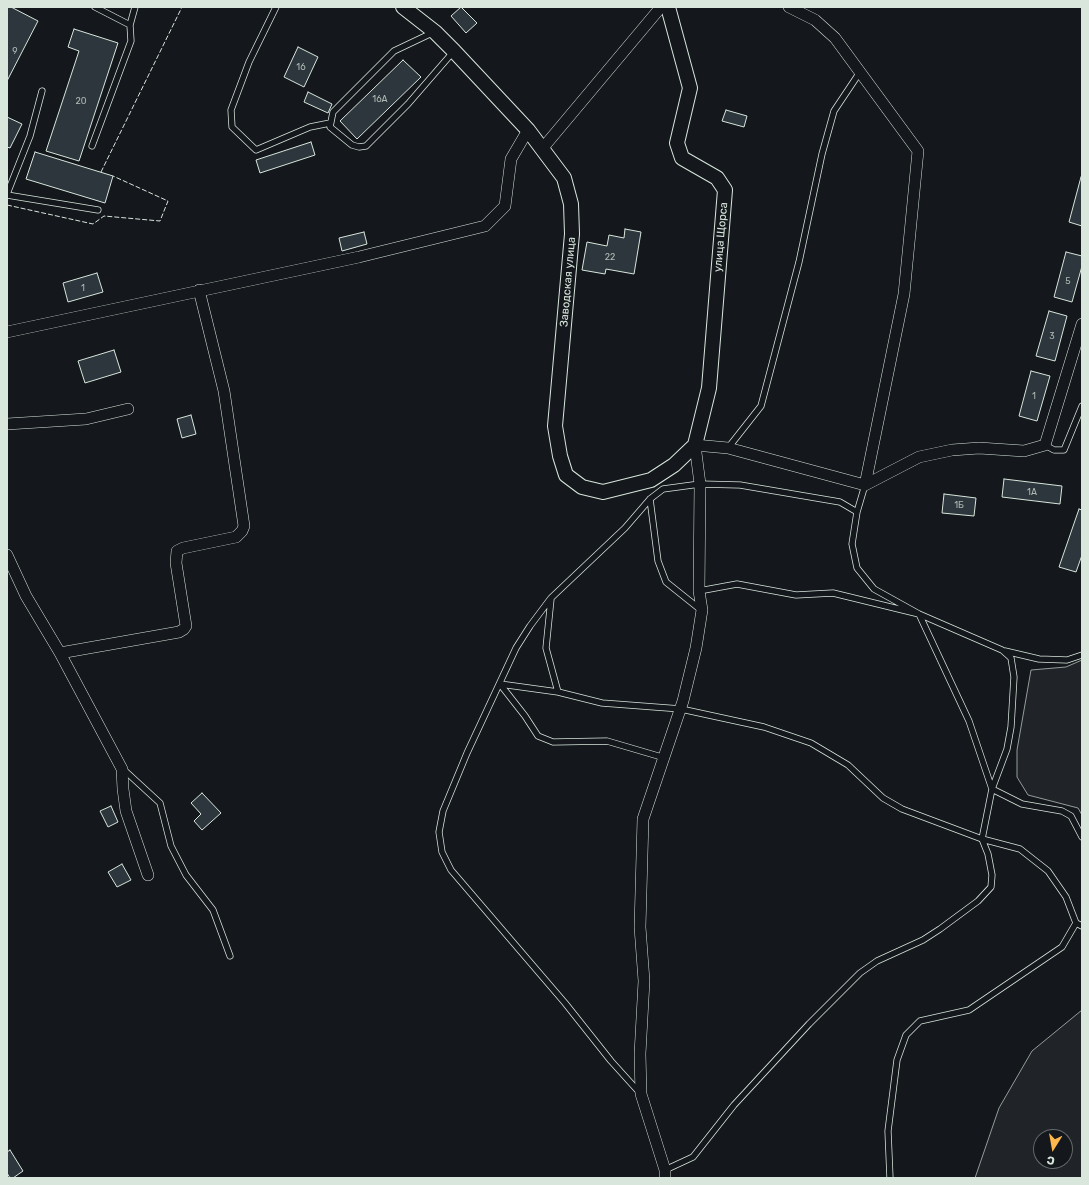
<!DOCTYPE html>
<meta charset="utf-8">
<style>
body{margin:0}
#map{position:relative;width:1089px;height:1185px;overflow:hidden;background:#14181c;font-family:Rubik,sans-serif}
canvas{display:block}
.frame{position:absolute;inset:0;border:8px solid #d8e6dc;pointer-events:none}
.north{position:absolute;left:1033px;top:1129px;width:40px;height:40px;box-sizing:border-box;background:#14181c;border:1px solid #626a69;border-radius:50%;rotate:191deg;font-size:11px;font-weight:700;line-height:16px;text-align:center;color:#d8e6dc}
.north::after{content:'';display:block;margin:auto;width:14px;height:18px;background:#ffb74d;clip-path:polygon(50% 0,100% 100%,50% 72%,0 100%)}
</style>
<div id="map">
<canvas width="1089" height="1185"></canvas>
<div class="frame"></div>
<div class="north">С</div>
</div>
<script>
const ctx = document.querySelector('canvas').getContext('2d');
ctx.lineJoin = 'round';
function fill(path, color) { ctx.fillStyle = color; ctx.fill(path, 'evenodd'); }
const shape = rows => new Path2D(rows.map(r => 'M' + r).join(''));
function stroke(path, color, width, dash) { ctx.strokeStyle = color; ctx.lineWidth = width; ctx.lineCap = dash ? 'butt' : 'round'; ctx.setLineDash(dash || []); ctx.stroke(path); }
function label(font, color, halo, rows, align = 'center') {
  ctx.font = font + ' Rubik,sans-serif'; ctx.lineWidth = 3; ctx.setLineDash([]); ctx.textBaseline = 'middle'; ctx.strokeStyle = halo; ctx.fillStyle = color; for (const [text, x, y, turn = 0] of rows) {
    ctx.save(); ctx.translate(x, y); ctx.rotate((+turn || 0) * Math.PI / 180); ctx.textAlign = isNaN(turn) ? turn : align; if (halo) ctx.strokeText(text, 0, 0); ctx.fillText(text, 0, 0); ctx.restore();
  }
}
const green = shape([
 [1082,660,1082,815,1078,808,1028,795,1017,777,1017,750,1031,670,1066,667,1082,660],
 [1082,1010,1082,1178,975,1178,999,1108,1032,1051,1082,1010],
 [1041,1137,1065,1137,1065,1161,1041,1161,1041,1137]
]);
fill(green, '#202428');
stroke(green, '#939e99', 1);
const building = shape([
 [7,7,11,7,38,21,7,81,7,7],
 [461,7,477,23,466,33,451,16,461,7],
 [74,29,118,43,79,161,46,151,79,51,68,47,74,29],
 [298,47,318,57,304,87,284,77,298,47],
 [403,60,421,77,357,139,340,121,403,60],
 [308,92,332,104,328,113,304,102,308,92],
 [726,110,747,116,744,127,722,121,726,110],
 [7,117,22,124,10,148,7,147,7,117],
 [311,142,315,155,260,173,256,160,311,142],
 [35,152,113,176,105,203,26,179,35,152],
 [1081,177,1082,177,1082,226,1069,222,1081,177],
 [625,229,641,232,634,274,606,269,605,274,582,270,587,242,607,246,609,235,624,238,625,229],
 [364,232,367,244,342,251,339,238,364,232],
 [1066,252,1082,256,1082,266,1072,302,1054,297,1066,252],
 [97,273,103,292,68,302,63,283,97,273],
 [1049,311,1067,316,1055,361,1036,356,1049,311],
 [114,350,121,372,85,383,78,361,114,350],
 [1031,371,1050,376,1037,421,1019,416,1031,371],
 [191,415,196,434,182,438,177,419,191,415],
 [1004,479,1062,486,1060,504,1002,497,1004,479],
 [944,494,976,498,974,516,942,513,944,494],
 [1079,509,1082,510,1082,555,1076,572,1059,567,1079,509],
 [202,793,221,813,202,830,194,821,201,814,191,803,202,793],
 [111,806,118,822,108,827,100,811,111,806],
 [122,864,131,880,117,887,108,872,122,864],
 [10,1150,23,1171,13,1178,10,1178,7,1173,7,1152,10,1150]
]);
fill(building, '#2c363c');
stroke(building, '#d8e6dc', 1);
const service = shape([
 [276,7,249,62,231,110,232,127,256,150,310,127,330,123],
 [130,25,135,7],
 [434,32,394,51,333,112,330,127,352,145,359,147,366,146,408,104,454,51],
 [92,146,131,41,130,25,95,7],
 [7,194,30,136,42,91],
 [7,195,98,210],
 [1045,445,1054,450,1064,450,1082,406],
 [728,448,761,406,799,262,822,154,834,111,860,72],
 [650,499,658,561,666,582,701,610],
 [699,591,737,584,796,595,833,593,919,614,969,721,992,789,1022,804,1062,811,1071,816,1082,837],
 [551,599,546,648,558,692],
 [1005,651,1039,659,1067,660,1082,655],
 [500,684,558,692,602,703,681,709,764,727,811,743,848,765,883,798,902,809,982,839,1020,849,1048,871,1066,897,1076,923,1082,926],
 [500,684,525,716,538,736,553,742,607,741,665,758],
 [123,769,160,803,171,846,186,875,213,910,230,956],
 [639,1092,611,1061,565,1003,451,870,442,852,439,832,443,811,467,753,516,648,530,626,551,598,625,528,650,499,663,489,700,484,740,485,840,502,857,512],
 [665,1170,693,1157,734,1105,809,1024,860,973,877,961,923,940,940,929,978,901,991,887,992,875,988,854,982,839,992,789,1007,749,1011,727,1014,677,1011,658,1002,650,919,614,874,589,857,568,852,544,857,512,865,485],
 [890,1178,888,1131,897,1060,906,1035,920,1021,969,1010,1062,947,1076,923]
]);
const minor = shape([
 [789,7,815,20,835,38,918,151,904,294,865,485],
 [542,149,661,7],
 [7,332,359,257,485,226,505,206,511,159,528,130],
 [7,424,86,419,128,409],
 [865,485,919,457,952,450,979,448,1024,451,1045,445,1082,324],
 [7,555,26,596,60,653,122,769,123,789,126,811,148,875],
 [60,653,179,632,184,629,186,626,176,563,177,551,183,548,236,537,242,531,244,526,224,391,199,290],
 [665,1178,665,1170,641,1094,640,1054,644,981,640,927,643,819,683,701,696,648,702,610,699,591,700,484,695,445,728,448,865,485]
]);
const tertiary = shape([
 [403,7,435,32,454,51,528,130,564,178,571,204,572,234,555,426,560,456,566,475,582,487,603,492,651,480,674,465,695,445,709,388,725,190,717,178,682,158,677,143,690,88,668,7]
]);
stroke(service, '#d8e6dc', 7);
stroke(minor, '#d8e6dc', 12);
stroke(tertiary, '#d8e6dc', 16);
stroke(service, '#14181c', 5.5);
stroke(minor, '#14181c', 11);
stroke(tertiary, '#14181c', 14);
stroke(shape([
 [101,172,182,7],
 [7,205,93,224,104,216,160,221,168,201,113,176]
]), '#d8e6dc', 1, [5, 2]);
label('9px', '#adbab4', null, [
 ["9",15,51],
 ["16",301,67],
 ["16А",380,99],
 ["20",81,101],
 ["22",610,257],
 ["5",1068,281],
 ["1",83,288],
 ["3",1052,336],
 ["1",1034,396],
 ["1А",1032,492],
 ["1Б",959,505]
]);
label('11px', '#d8e6dc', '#14181c', [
 ["улица Щорса",721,237,-85],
 ["Заводская улица",568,282,-85]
]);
</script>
